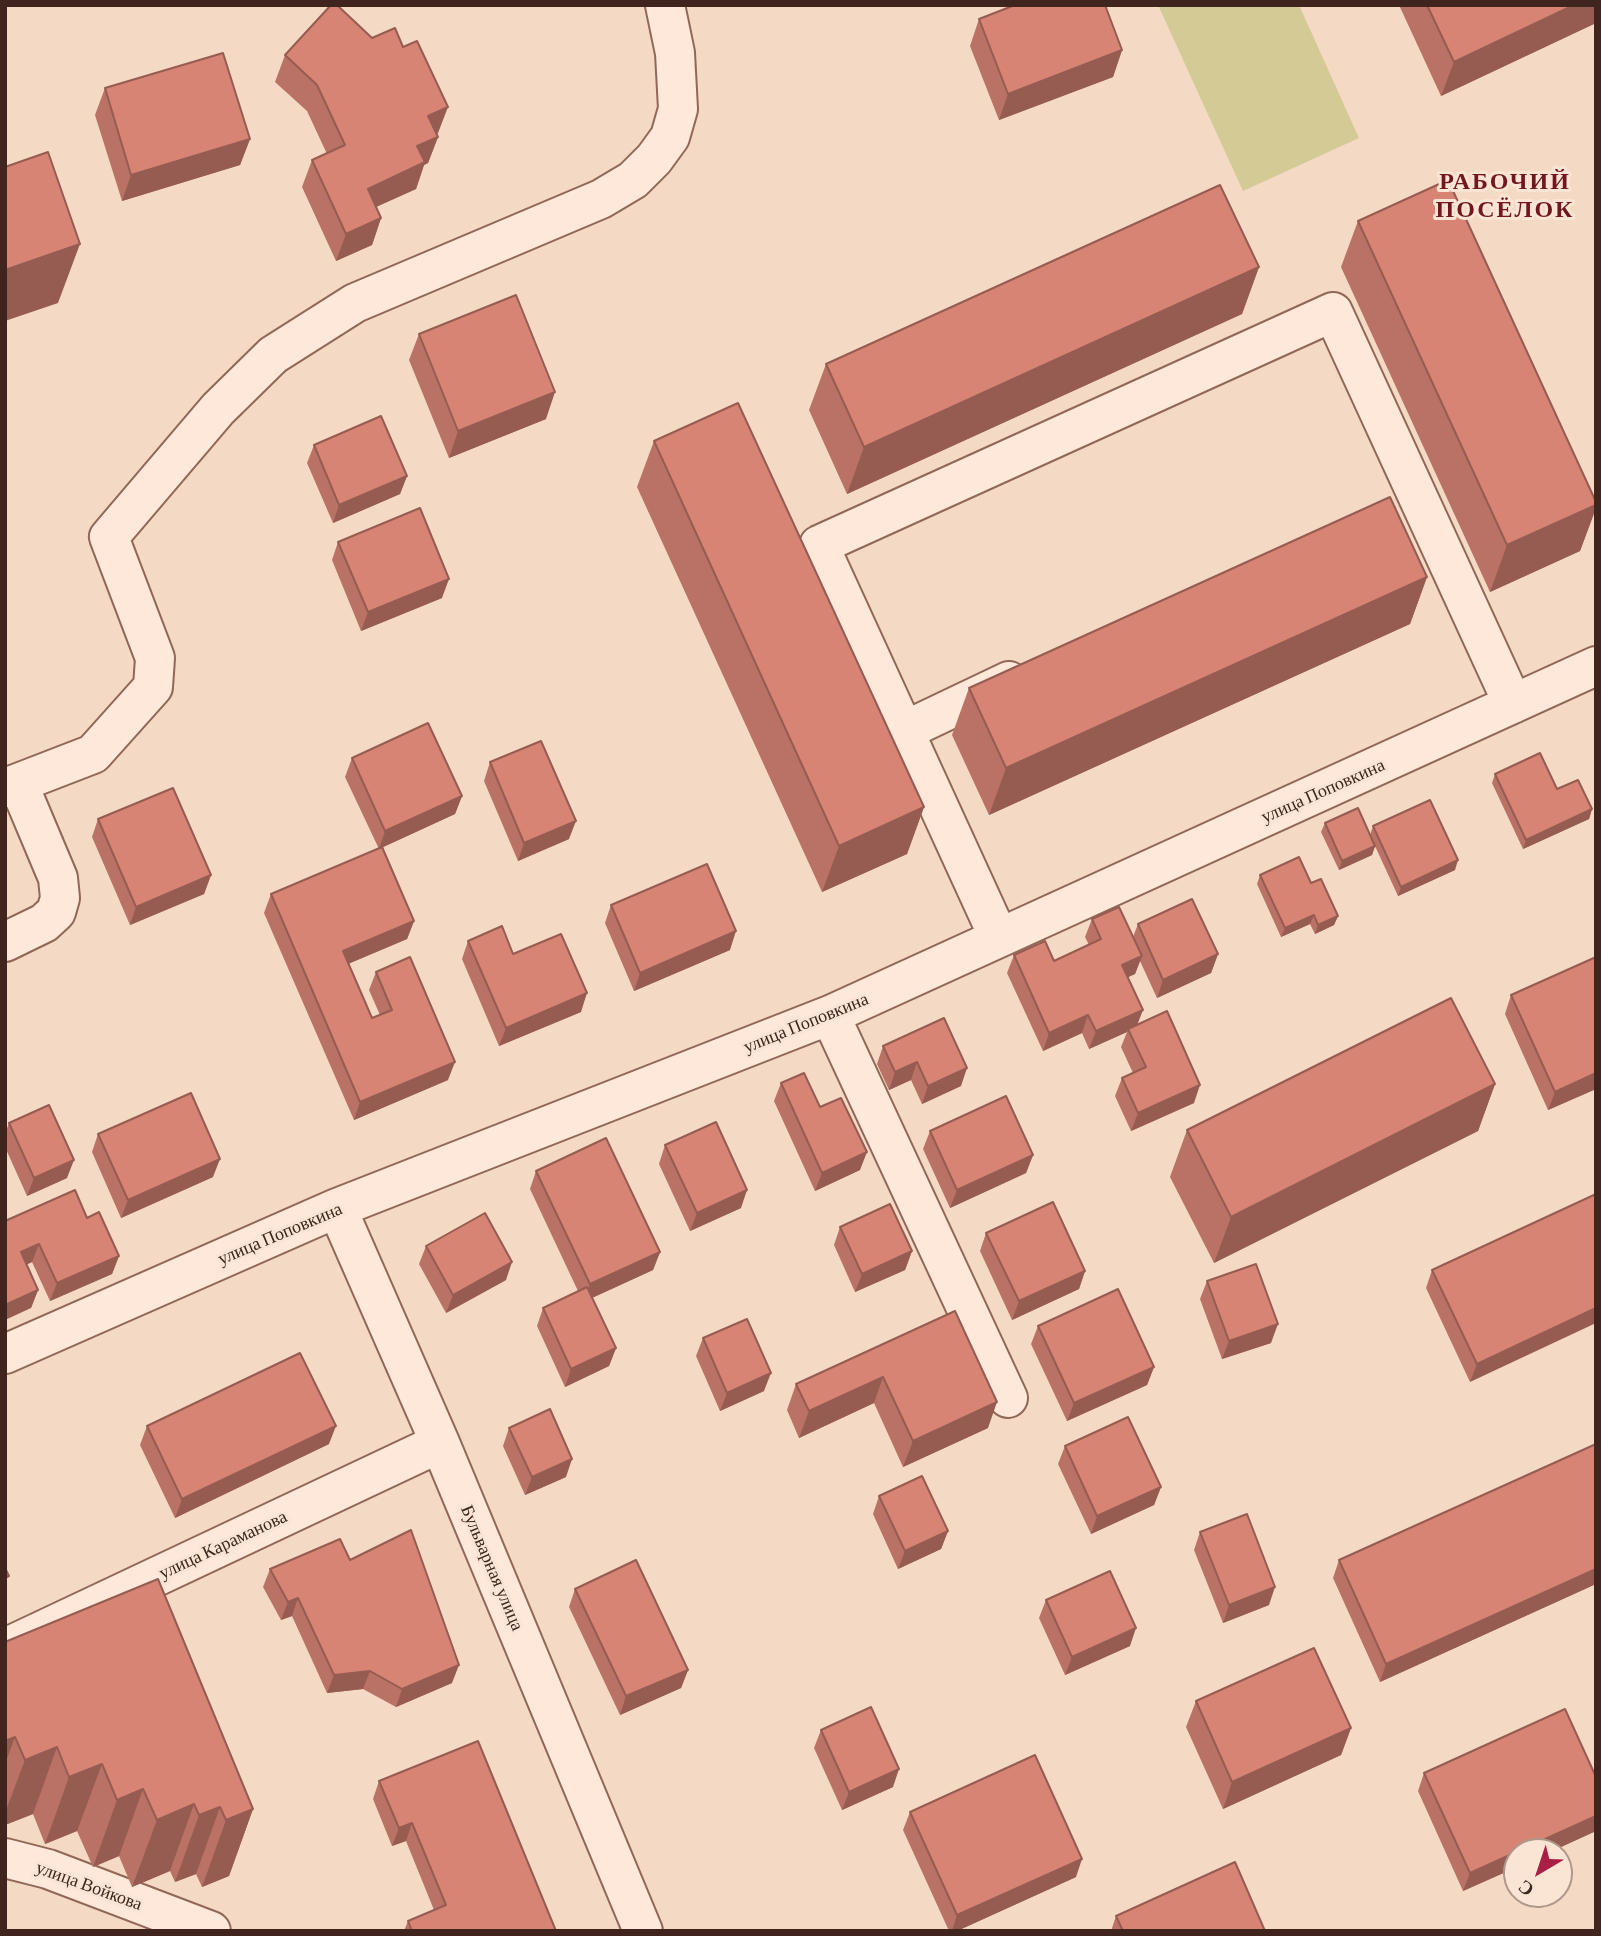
<!DOCTYPE html>
<meta charset="utf-8">
<style>
body{margin:0}
#map{position:relative;width:1601px;height:1936px;overflow:hidden;background:#f4d9c4;font-family:"Crimson Pro",serif}
canvas{display:block}
.frame{position:absolute;inset:0;border:7px solid #3f251d;pointer-events:none}
.north{position:absolute;left:1503px;top:1838px;width:70px;height:70px;box-sizing:border-box;background:#fae5d5;border:2px solid #af988b;border-radius:50%;rotate:219deg;font-size:19px;font-weight:700;line-height:28px;text-align:center;color:#3f251d}
.north::after{content:'';display:block;margin:auto;width:24px;height:32px;background:#a91f45;clip-path:polygon(50% 0,100% 100%,50% 72%,0 100%)}
</style>
<div id="map">
<canvas width="1601" height="1936"></canvas>
<div class="frame"></div>
<div class="north">С</div>
</div>
<script>
const ctx = document.querySelector('canvas').getContext('2d');
ctx.lineJoin = 'round';
function fill(path, color) { ctx.fillStyle = color; ctx.fill(path, 'evenodd'); }
const shape = rows => new Path2D(rows.map(r => 'M' + r).join(''));
function stroke(path, color, width, dash) { ctx.strokeStyle = color; ctx.lineWidth = width; ctx.lineCap = dash ? 'butt' : 'round'; ctx.setLineDash(dash || []); ctx.stroke(path); }
function label(font, color, halo, rows, align = 'center') {
  ctx.font = font + ' "Crimson Pro",serif'; ctx.lineWidth = 6; ctx.setLineDash([]); ctx.textBaseline = 'middle'; ctx.strokeStyle = halo; ctx.fillStyle = color; for (const [text, x, y, turn = 0] of rows) {
    ctx.save(); ctx.translate(x, y); ctx.rotate((+turn || 0) * Math.PI / 180); ctx.textAlign = isNaN(turn) ? turn : align; if (halo) ctx.strokeText(text, 0, 0); ctx.fillText(text, 0, 0); ctx.restore();
  }
}
fill(shape([
 [1158,5,1299,5,1359,138,1243,191]
]), '#d4ca96');
const minor = shape([
 [904,731,1009,681],
 [5,788,93,754,153,687,155,658,109,537,218,409,273,355,355,303,601,199,633,180,654,159,670,137,678,109,675,53,665,5],
 [999,938,819,545,1333,312,1513,704],
 [5,942,44,923,56,912,60,898,58,878,18,783],
 [830,1015,1008,1398],
 [337,1208,440,1443,643,1931],
 [5,1354,337,1208,830,1015,1596,666],
 [5,1648,440,1443],
 [5,1858,48,1869,211,1931]
]);
stroke(minor, '#916757', 42);
stroke(minor, '#fde8d9', 38);
fill(shape([
 [1399,5,1596,5,1596,23,1441,96],
 [979,19,1122,50,1113,77,999,120,970,46],
 [285,55,438,133,437,134,438,137,428,163,424,165,416,189,376,207,381,218,372,245,336,261,302,187,312,160,327,154,307,111,275,82],
 [105,88,250,139,240,165,122,201,95,115],
 [1358,221,1596,502,1596,508,1580,551,1490,592,1341,267],
 [1259,267,1242,314,847,494,809,410,826,364],
 [419,334,546,419,449,458,409,360],
 [654,441,924,807,907,854,822,892,637,487],
 [314,445,407,476,400,494,333,523,307,463],
 [338,542,442,598,361,631,332,560],
 [1427,577,1410,624,989,815,952,735,969,688],
 [352,758,462,796,455,814,383,847,414,921,407,939,348,964,372,1018,380,1015,369,990,376,972,448,1080,354,1120,264,913,271,894,379,849,345,777],
 [490,762,569,839,518,861,484,781],
 [1495,774,1592,809,1589,819,1523,849,1492,783],
 [98,819,211,875,204,894,130,925,92,837],
 [1325,823,1370,835,1373,826,1455,870,1398,896,1375,846,1372,855,1339,870,1321,832],
 [1260,875,1311,883,1338,916,1334,925,1315,934,1310,924,1281,937,1257,884],
 [611,905,730,950,634,991,605,923],
 [1092,919,1133,937,1138,924,1218,954,1211,973,1157,998,1140,961,1135,974,1128,977,1137,1025,1194,1103,1131,1131,1115,1096,1122,1078,1133,1073,1121,1047,1127,1032,1089,1049,1082,1033,1043,1051,1007,973,1014,955,1054,961,1089,945,1085,937],
 [468,941,513,954,581,1012,499,1046,462,959],
 [1596,957,1596,1089,1548,1110,1505,1014,1511,995],
 [944,1018,961,1086,922,1104,911,1080,889,1090,877,1064,883,1046],
 [781,1083,820,1107,860,1170,815,1191,774,1101],
 [1495,1084,1478,1131,1214,1263,1170,1177,1187,1130],
 [9,1123,67,1178,27,1196,5,1147,5,1134],
 [930,1131,1033,1155,1026,1173,950,1208,923,1149],
 [98,1134,213,1177,121,1218,92,1152],
 [665,1145,741,1208,690,1231,659,1164],
 [536,1171,660,1252,653,1270,592,1298,616,1348,609,1366,565,1387,537,1326,543,1308,578,1291,530,1189],
 [1596,1194,1470,1382,1426,1288,1432,1270],
 [87,1218,119,1256,112,1274,50,1301,32,1262,26,1265,38,1290,31,1308,5,1221],
 [840,1227,912,1251,905,1270,855,1292,834,1245],
 [986,1233,1085,1271,1079,1289,1012,1320,980,1251],
 [426,1246,506,1280,446,1313,419,1264],
 [1207,1281,1271,1343,1222,1359,1200,1299],
 [955,1311,988,1428,903,1467,874,1403,799,1438,787,1410,796,1384],
 [1038,1326,1154,1367,1147,1385,1067,1421,1031,1344],
 [703,1338,764,1391,720,1411,696,1356],
 [147,1426,329,1444,175,1518,140,1445],
 [509,1428,566,1477,525,1495,503,1446],
 [1596,1444,1596,1584,1380,1682,1333,1578,1339,1560],
 [1065,1446,1161,1487,1154,1505,1091,1534,1058,1464],
 [879,1496,948,1531,941,1549,898,1569,873,1514],
 [1200,1532,1269,1605,1223,1623,1194,1550],
 [350,1560,452,1683,396,1707,363,1689,327,1693,292,1616,281,1620,263,1587,270,1569],
 [575,1589,688,1670,681,1688,620,1715,569,1607],
 [1046,1600,1130,1646,1065,1675,1039,1618],
 [5,1642,253,1809,229,1876,202,1887,196,1874,175,1882,170,1871,132,1887,119,1856,93,1867,77,1831,45,1844,33,1814,5,1825],
 [1196,1701,1351,1728,1341,1755,1223,1809,1186,1727],
 [821,1730,893,1787,842,1810,814,1748],
 [1424,1773,1596,1777,1596,1831,1550,1852,1517,1852,1517,1867,1463,1891,1418,1791],
 [379,1781,556,1931,404,1931,408,1921,434,1910,406,1841,392,1846,373,1799],
 [910,1812,1076,1877,957,1931,949,1931,903,1830],
 [1116,1916,1265,1931,1111,1931]
]), '#b97265');
fill(shape([
 [1574,5,1596,5,1596,23,1441,96,1454,62],
 [1122,50,1113,77,999,120,1008,94],
 [448,107,438,133,418,142,428,116],
 [438,137,428,163,424,165,416,189,358,215,368,189,417,146],
 [250,139,240,165,122,201,131,175],
 [381,218,372,245,336,261,346,234],
 [80,244,58,303,5,321,5,270],
 [1259,267,1242,314,847,494,864,447],
 [555,392,546,419,449,458,458,431],
 [407,476,400,494,333,523,339,505],
 [1596,505,1596,508,1580,551,1490,592,1507,545],
 [1427,577,1410,624,989,815,1006,768],
 [449,579,442,598,361,631,368,612],
 [462,796,455,814,379,849,385,831],
 [924,807,907,854,822,892,839,846],
 [1592,809,1589,819,1523,849,1526,840],
 [576,821,569,839,518,861,524,843],
 [1375,846,1372,855,1339,870,1342,861],
 [1458,860,1455,870,1398,896,1401,887],
 [211,875,204,894,130,925,136,907],
 [1314,915,1310,924,1281,937,1285,928],
 [1338,916,1334,925,1315,934,1318,925],
 [414,921,407,939,336,969,343,951],
 [736,931,730,950,634,991,640,973],
 [1218,954,1211,973,1157,998,1163,980],
 [1142,956,1135,974,1115,983,1122,965],
 [587,993,581,1012,499,1046,506,1028],
 [1143,1010,1136,1028,1128,1029,1127,1032,1089,1049,1096,1031],
 [1088,1015,1082,1033,1043,1051,1049,1033],
 [455,1062,448,1080,354,1120,360,1102],
 [917,1062,911,1080,889,1090,895,1072],
 [967,1068,961,1086,922,1104,928,1086],
 [1596,1073,1596,1089,1548,1110,1555,1092],
 [1495,1084,1478,1131,1214,1263,1231,1217],
 [1200,1085,1194,1103,1131,1131,1138,1113],
 [867,1152,860,1170,815,1191,822,1173],
 [1033,1155,1026,1173,950,1208,957,1190],
 [220,1159,213,1177,121,1218,128,1200],
 [74,1160,67,1178,27,1196,34,1178],
 [747,1190,741,1208,690,1231,697,1213],
 [39,1244,32,1262,14,1270,21,1252],
 [912,1251,905,1270,855,1292,862,1274],
 [660,1252,653,1270,583,1302,590,1284],
 [119,1256,112,1274,50,1301,57,1283],
 [512,1262,506,1280,446,1313,453,1295],
 [1085,1271,1079,1289,1012,1320,1019,1301],
 [38,1290,31,1308,5,1320,5,1305],
 [1596,1308,1596,1323,1470,1382,1477,1364],
 [1278,1324,1271,1343,1222,1359,1229,1341],
 [616,1348,609,1366,565,1387,571,1369],
 [1154,1367,1147,1385,1067,1421,1074,1403],
 [771,1373,764,1391,720,1411,727,1393],
 [883,1377,874,1403,799,1438,809,1411],
 [997,1402,988,1428,903,1467,913,1441],
 [336,1426,329,1444,175,1518,182,1499],
 [572,1459,566,1477,525,1495,532,1477],
 [1161,1487,1154,1505,1091,1534,1097,1516],
 [948,1531,941,1549,898,1569,905,1551],
 [1596,1569,1596,1584,1380,1682,1386,1664],
 [1275,1587,1269,1605,1223,1623,1229,1605],
 [298,1598,292,1616,281,1620,288,1602],
 [1136,1628,1130,1646,1065,1675,1072,1657],
 [459,1665,452,1683,396,1707,402,1689],
 [688,1670,681,1688,620,1715,626,1696],
 [370,1671,363,1689,327,1693,334,1675],
 [1351,1728,1341,1755,1223,1809,1232,1782],
 [15,1737,5,1764,5,1741],
 [57,1747,33,1814,5,1825,5,1813,25,1760],
 [102,1764,77,1831,45,1844,69,1777],
 [899,1769,893,1787,842,1810,849,1792],
 [143,1789,119,1856,93,1867,117,1800],
 [194,1804,170,1871,132,1887,157,1820],
 [220,1807,196,1874,175,1882,199,1815],
 [253,1809,229,1876,202,1887,226,1820],
 [1596,1816,1596,1831,1550,1852,1517,1852,1517,1867,1463,1891,1470,1873],
 [412,1823,406,1841,392,1846,399,1828],
 [1082,1859,1076,1877,957,1931,952,1931,957,1915]
]), '#965c52');
const building = shape([
 [331,5,337,5,372,38,395,28,403,47,417,41,448,107,428,116,438,137,417,146,425,162,368,189,381,218,346,234,312,160,345,145,317,85,285,55,331,5],
 [1015,5,1105,5,1122,50,1008,94,979,19,1015,5],
 [1427,5,1574,5,1454,62,1427,5],
 [223,53,250,139,131,175,105,88,223,53],
 [48,152,80,244,5,270,5,167,48,152],
 [1448,180,1596,502,1596,505,1507,545,1358,221,1448,180],
 [1220,185,1259,267,864,447,826,364,1220,185],
 [516,295,555,392,458,431,419,334,516,295],
 [738,403,924,807,839,846,654,441,738,403],
 [381,416,407,476,339,505,314,445,381,416],
 [1390,497,1427,577,1006,768,969,688,1390,497],
 [420,508,449,579,368,612,338,542,420,508],
 [428,723,462,796,385,831,352,758,428,723],
 [541,741,576,821,524,843,490,762,541,741],
 [1540,753,1557,789,1578,780,1592,809,1526,840,1495,774,1540,753],
 [173,788,211,875,136,907,98,819,173,788],
 [1430,800,1458,860,1401,887,1373,826,1430,800],
 [1358,808,1375,846,1342,861,1325,823,1358,808],
 [382,847,414,921,343,951,372,1018,392,1010,376,972,410,957,455,1062,360,1102,271,894,382,847],
 [1299,857,1311,883,1321,879,1338,916,1318,925,1314,915,1285,928,1260,875,1299,857],
 [707,864,736,931,640,973,611,905,707,864],
 [1192,899,1218,954,1163,980,1138,924,1192,899],
 [1119,907,1142,956,1122,965,1143,1010,1096,1031,1088,1015,1049,1033,1014,955,1045,941,1054,961,1101,939,1092,919,1119,907],
 [502,926,513,954,561,934,587,993,506,1028,468,941,502,926],
 [1596,957,1596,1073,1555,1092,1511,995,1596,957],
 [1451,998,1495,1084,1231,1217,1187,1130,1451,998],
 [1167,1011,1200,1085,1138,1113,1122,1078,1146,1067,1128,1029,1167,1011],
 [944,1018,967,1068,928,1086,917,1062,895,1072,883,1046,944,1018],
 [804,1073,820,1107,841,1098,867,1152,822,1173,781,1083,804,1073],
 [191,1093,220,1159,128,1200,98,1134,191,1093],
 [1006,1096,1033,1155,957,1190,930,1131,1006,1096],
 [49,1105,74,1160,34,1178,9,1123,49,1105],
 [716,1122,747,1190,697,1213,665,1145,716,1122],
 [606,1138,660,1252,590,1284,536,1171,606,1138],
 [75,1190,87,1218,99,1212,119,1256,57,1283,39,1244,21,1252,38,1290,5,1305,5,1221,75,1190],
 [1596,1194,1596,1308,1477,1364,1432,1270,1596,1194],
 [1053,1202,1085,1271,1019,1301,986,1233,1053,1202],
 [890,1204,912,1251,862,1274,840,1227,890,1204],
 [485,1213,512,1262,453,1295,426,1246,485,1213],
 [1256,1264,1278,1324,1229,1341,1207,1281,1256,1264],
 [587,1287,616,1348,571,1369,543,1308,587,1287],
 [1118,1289,1154,1367,1074,1403,1038,1326,1118,1289],
 [955,1311,997,1402,913,1441,883,1377,809,1411,796,1384,955,1311],
 [747,1319,771,1373,727,1393,703,1338,747,1319],
 [300,1353,336,1426,182,1499,147,1426,300,1353],
 [550,1409,572,1459,532,1477,509,1428,550,1409],
 [1128,1417,1161,1487,1097,1516,1065,1446,1128,1417],
 [1596,1444,1596,1569,1386,1664,1339,1560,1596,1444],
 [922,1476,948,1531,905,1551,879,1496,922,1476],
 [1247,1514,1275,1587,1229,1605,1200,1532,1247,1514],
 [411,1530,459,1665,402,1689,370,1671,334,1675,298,1598,288,1602,270,1569,340,1539,350,1560,411,1530],
 [636,1560,688,1670,626,1696,575,1589,636,1560],
 [5,1568,9,1576,5,1578,5,1568],
 [1110,1571,1136,1628,1072,1657,1046,1600,1110,1571],
 [158,1579,253,1809,226,1820,220,1807,199,1815,194,1804,157,1820,143,1789,117,1800,102,1764,69,1777,57,1747,25,1760,15,1737,5,1741,5,1642,158,1579],
 [1314,1648,1351,1728,1232,1782,1196,1701,1314,1648],
 [871,1707,899,1769,849,1792,821,1730,871,1707],
 [1565,1709,1596,1777,1596,1816,1470,1873,1424,1773,1565,1709],
 [478,1741,556,1931,412,1931,408,1921,446,1905,412,1823,399,1828,379,1781,478,1741],
 [1035,1755,1082,1859,957,1915,910,1812,1035,1755],
 [1235,1862,1265,1931,1123,1931,1116,1916,1235,1862]
]);
fill(building, '#d78475');
stroke(building, '#965c52', 2);
label('18px', '#3f251d', '#fae5d5', [
 ["улица Поповкина",1323,791,-24],
 ["улица Поповкина",806,1023,-22],
 ["улица Поповкина",280,1234,-23],
 ["улица Караманова",223,1545,-25],
 ["Бульварная улица",492,1568,67],
 ["улица Войкова",89,1886,20]
]);
ctx.letterSpacing = '2px';
label('bold 24px', '#72171c', '#fae5d5', [
 ["РАБОЧИЙ",1505,182],
 ["ПОСЁЛОК",1505,210]
]);
ctx.letterSpacing = '0px';
</script>
